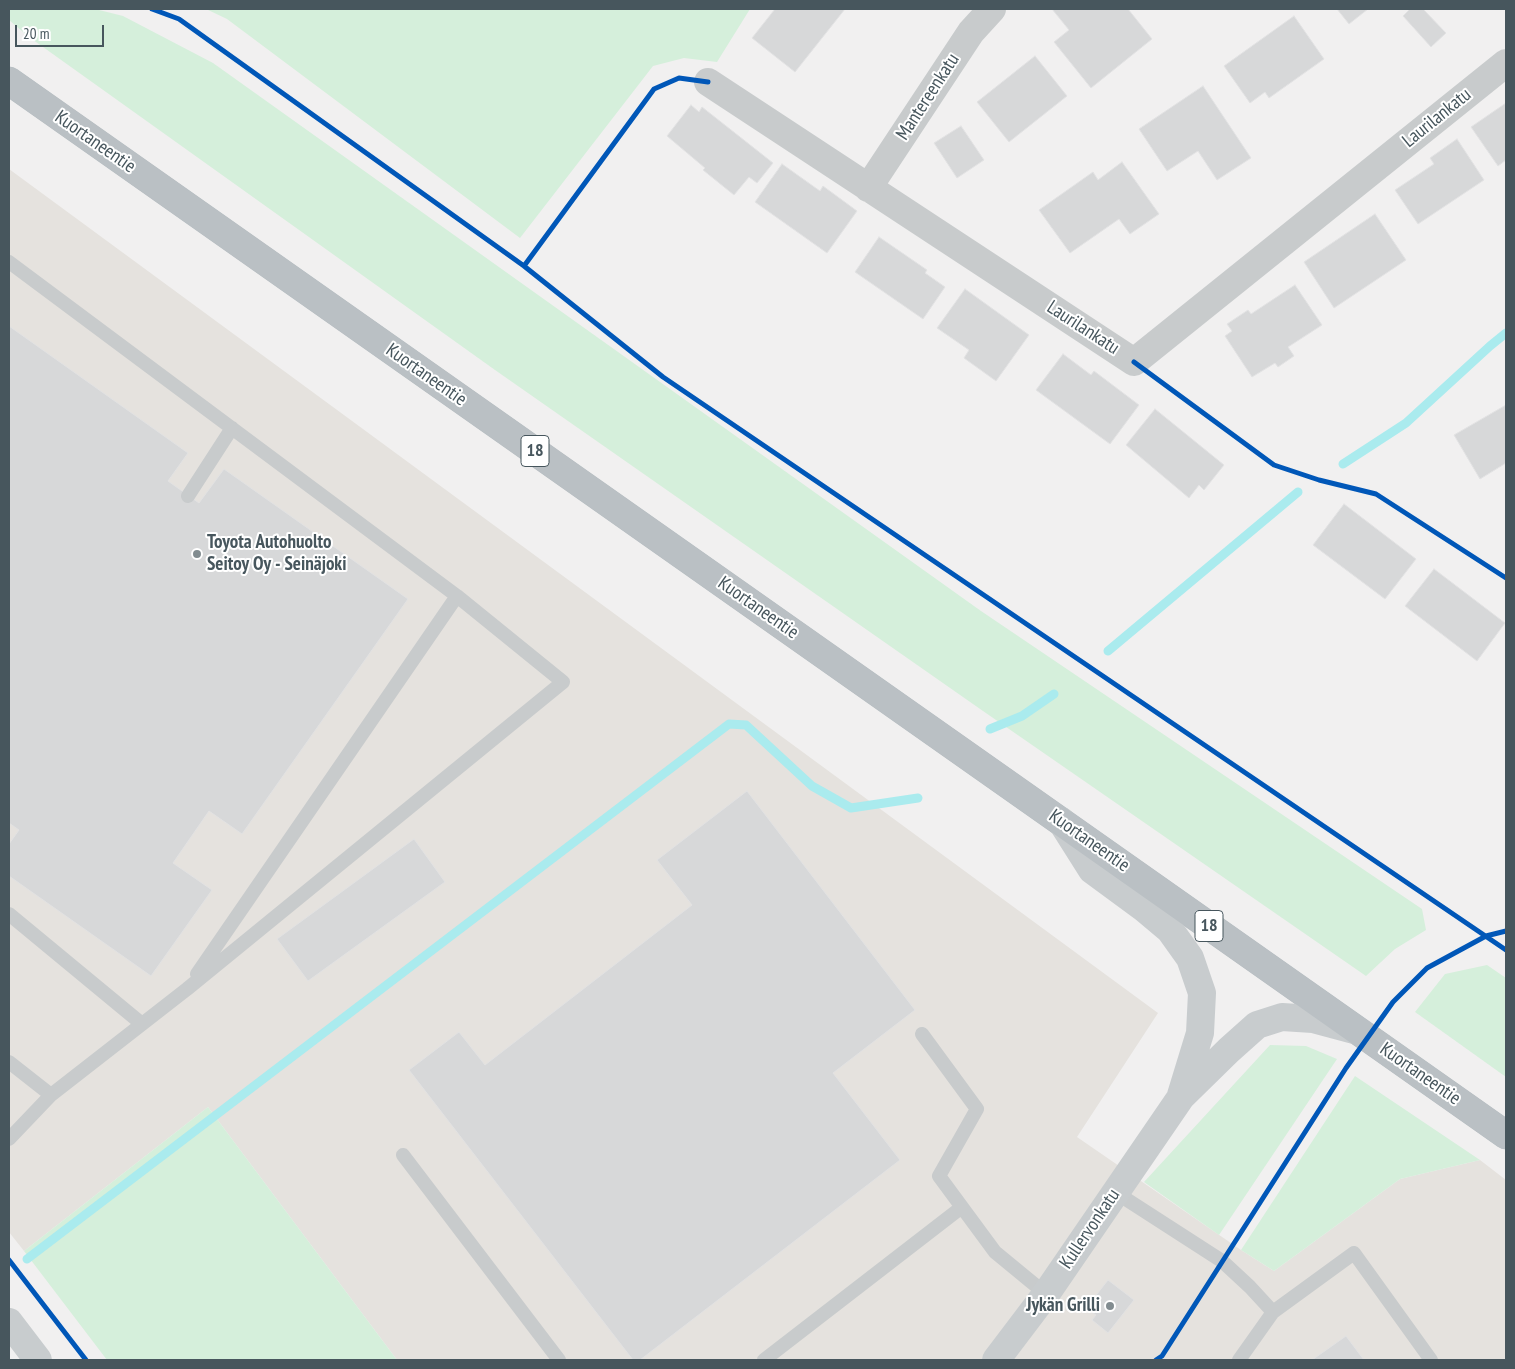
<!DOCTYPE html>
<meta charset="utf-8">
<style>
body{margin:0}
#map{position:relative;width:1515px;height:1369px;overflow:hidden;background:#f1f0f0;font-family:"PT Sans Narrow",sans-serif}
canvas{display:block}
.frame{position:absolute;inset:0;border:10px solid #47565d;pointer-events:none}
.scale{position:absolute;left:15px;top:25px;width:89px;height:22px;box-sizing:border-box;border:2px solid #47565d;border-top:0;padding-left:6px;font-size:15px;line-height:18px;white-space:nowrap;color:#47565d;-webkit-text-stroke:4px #fff;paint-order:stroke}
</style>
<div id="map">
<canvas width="1515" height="1369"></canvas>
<div class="frame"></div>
<div class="scale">20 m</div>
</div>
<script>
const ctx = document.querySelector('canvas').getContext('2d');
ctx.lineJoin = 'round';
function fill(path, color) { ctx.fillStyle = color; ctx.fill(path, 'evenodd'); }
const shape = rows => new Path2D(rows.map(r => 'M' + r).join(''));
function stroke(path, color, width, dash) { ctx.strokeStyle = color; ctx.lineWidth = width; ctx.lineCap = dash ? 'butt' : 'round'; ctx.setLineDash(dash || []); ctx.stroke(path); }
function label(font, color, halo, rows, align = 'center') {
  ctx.font = font + ' "PT Sans Narrow",sans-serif'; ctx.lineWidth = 4; ctx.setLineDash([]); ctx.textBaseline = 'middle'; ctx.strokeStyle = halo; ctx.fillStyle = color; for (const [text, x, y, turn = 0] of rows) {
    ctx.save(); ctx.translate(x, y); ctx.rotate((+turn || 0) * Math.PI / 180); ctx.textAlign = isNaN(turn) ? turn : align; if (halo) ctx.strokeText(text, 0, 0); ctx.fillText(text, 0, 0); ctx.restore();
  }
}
fill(shape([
 [9,169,1158,1013,1077,1137,1241,1250,1274,1271,1400,1179,1480,1160,1506,1180,1506,1360,397,1360,208,1107,24,1251,9,1232]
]), '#e5e2de');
fill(shape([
 [9,9,95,9,123,16,213,63,981,611,1422,909,1426,930,1395,949,1366,976,983,711,495,370,29,37,9,20],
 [206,9,750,9,717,62,684,58,653,66,520,238,227,19],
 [1487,965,1506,978,1506,1077,1415,1012,1445,974],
 [1270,1045,1306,1046,1337,1059,1219,1235,1144,1182],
 [1355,1076,1480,1160,1400,1179,1274,1271,1241,1250],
 [208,1107,397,1360,107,1360,24,1251]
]), '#d5efdb');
stroke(shape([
 [1343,464,1406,423,1490,346,1506,333],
 [1108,651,1298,492],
 [990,729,1022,716,1054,694],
 [27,1259,729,724,746,725,812,786,851,808,918,798]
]), '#aaebee', 9);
const building = shape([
 [775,9,845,9,795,72,752,38,775,9],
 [1052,9,1128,9,1152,39,1091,88,1054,42,1069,30,1052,9],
 [1337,9,1368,9,1349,24,1337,9],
 [1410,9,1423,9,1446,33,1431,47,1403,16,1410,9],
 [1294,16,1324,59,1269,98,1265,92,1250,103,1224,66,1294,16],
 [1035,56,1067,96,1009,142,977,102,1035,56],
 [1203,86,1251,158,1217,180,1198,151,1167,171,1139,129,1203,86],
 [1506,103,1506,160,1498,166,1471,127,1506,103],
 [691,105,699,112,702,107,773,163,757,183,749,177,734,195,703,170,705,168,667,136,691,105],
 [961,126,984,160,957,178,934,143,961,126],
 [1457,139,1484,180,1418,224,1395,190,1434,164,1430,158,1457,139],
 [1122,162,1159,214,1130,234,1119,219,1070,253,1039,210,1093,172,1098,180,1122,162],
 [782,164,820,191,823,186,857,211,827,253,755,202,782,164],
 [1375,214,1406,260,1334,308,1304,262,1375,214],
 [879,237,927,270,925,273,945,287,923,319,855,272,879,237],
 [1295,285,1322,325,1288,347,1294,356,1278,367,1275,363,1252,377,1225,336,1232,331,1227,324,1248,310,1251,314,1295,285],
 [965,289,1029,335,996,381,964,358,969,350,937,328,965,289],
 [9,326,188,453,168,481,199,503,224,469,408,599,242,834,209,811,173,863,212,890,151,976,9,876,9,844,19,830,9,823,9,326],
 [1063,354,1091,375,1094,371,1139,405,1110,444,1036,390,1063,354],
 [1506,405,1506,463,1480,479,1454,435,1506,405],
 [1155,409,1224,465,1204,490,1199,485,1189,498,1126,445,1155,409],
 [1344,504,1416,559,1385,599,1313,545,1344,504],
 [1434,569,1505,623,1477,661,1405,606,1434,569],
 [747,791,915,1010,833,1073,900,1160,640,1360,633,1360,409,1070,459,1032,485,1065,692,905,657,860,747,791],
 [414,839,445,882,308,981,277,939,414,839],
 [1108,1280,1134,1300,1108,1333,1092,1320,1096,1315,1086,1308,1108,1280],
 [1346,1336,1364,1360,1312,1360,1346,1336]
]);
fill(building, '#d7d8d9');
stroke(building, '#e2e2e3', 1);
const highway = shape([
 [9,81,1506,1135]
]);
stroke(highway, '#b5bcc0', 29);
stroke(shape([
 [9,262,457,596,563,682,187,989,51,1095,9,1139],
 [188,496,232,428],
 [9,914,142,1024],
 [197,974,457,596],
 [922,1034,977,1109,939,1176,995,1252,1046,1294],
 [9,1062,51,1095],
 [403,1155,559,1360],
 [1115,1192,1222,1261,1250,1287,1273,1312,1354,1253,1431,1360],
 [764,1360,962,1207],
 [1239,1360,1273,1312]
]), '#c8cbcc', 14);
stroke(shape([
 [708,82,1134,362,1506,63],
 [868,188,971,32,992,9]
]), '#c8cbcc', 28);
stroke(shape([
 [1061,821,1092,870,1145,909,1170,930,1190,958,1202,993,1200,1033,1181,1095],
 [9,1322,38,1360],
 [996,1360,1046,1294,1181,1097,1229,1050,1257,1025,1282,1017,1313,1019,1354,1030]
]), '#c8ccce', 28);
stroke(highway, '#bac0c4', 28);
stroke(shape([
 [152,9,179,19,524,266,663,377,1506,950],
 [524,266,654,89,679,78,708,82],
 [1134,362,1274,465,1319,480,1376,494,1506,578],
 [9,1260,86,1360],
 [1156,1360,1162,1356,1346,1068,1393,1002,1427,968,1486,936,1506,931]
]), '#0057b8', 5);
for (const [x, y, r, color] of [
 [197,554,5,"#828c90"],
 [1110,1306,5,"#828c90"]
]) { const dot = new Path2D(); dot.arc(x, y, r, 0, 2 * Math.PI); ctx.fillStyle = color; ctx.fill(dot); stroke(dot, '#fff', 2); }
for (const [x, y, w] of [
 [535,451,28],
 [1209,926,28]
]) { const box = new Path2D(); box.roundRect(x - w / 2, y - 15.5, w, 31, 4); ctx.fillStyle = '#fff'; ctx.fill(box); stroke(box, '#47565d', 1); }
label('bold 18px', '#47565d', null, [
 ["18",535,451],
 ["18",1209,926]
]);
label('19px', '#47565d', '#fff', [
 ["Mantereenkatu",928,97,-57],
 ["Laurilankatu",1437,118,-39],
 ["Kuortaneentie",95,142,35],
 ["Laurilankatu",1083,328,33],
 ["Kuortaneentie",426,375,35],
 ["Kuortaneentie",758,608,35],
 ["Kuortaneentie",1089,841,35],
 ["Kuortaneentie",1420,1074,35],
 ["Kullervonkatu",1090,1229,-56]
]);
label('bold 19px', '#47565d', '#fff', [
 ["Toyota Autohuolto",207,543],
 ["Seitoy Oy - Seinäjoki",207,565],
 ["Jykän Grilli",1100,1306,"right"]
], 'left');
</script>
